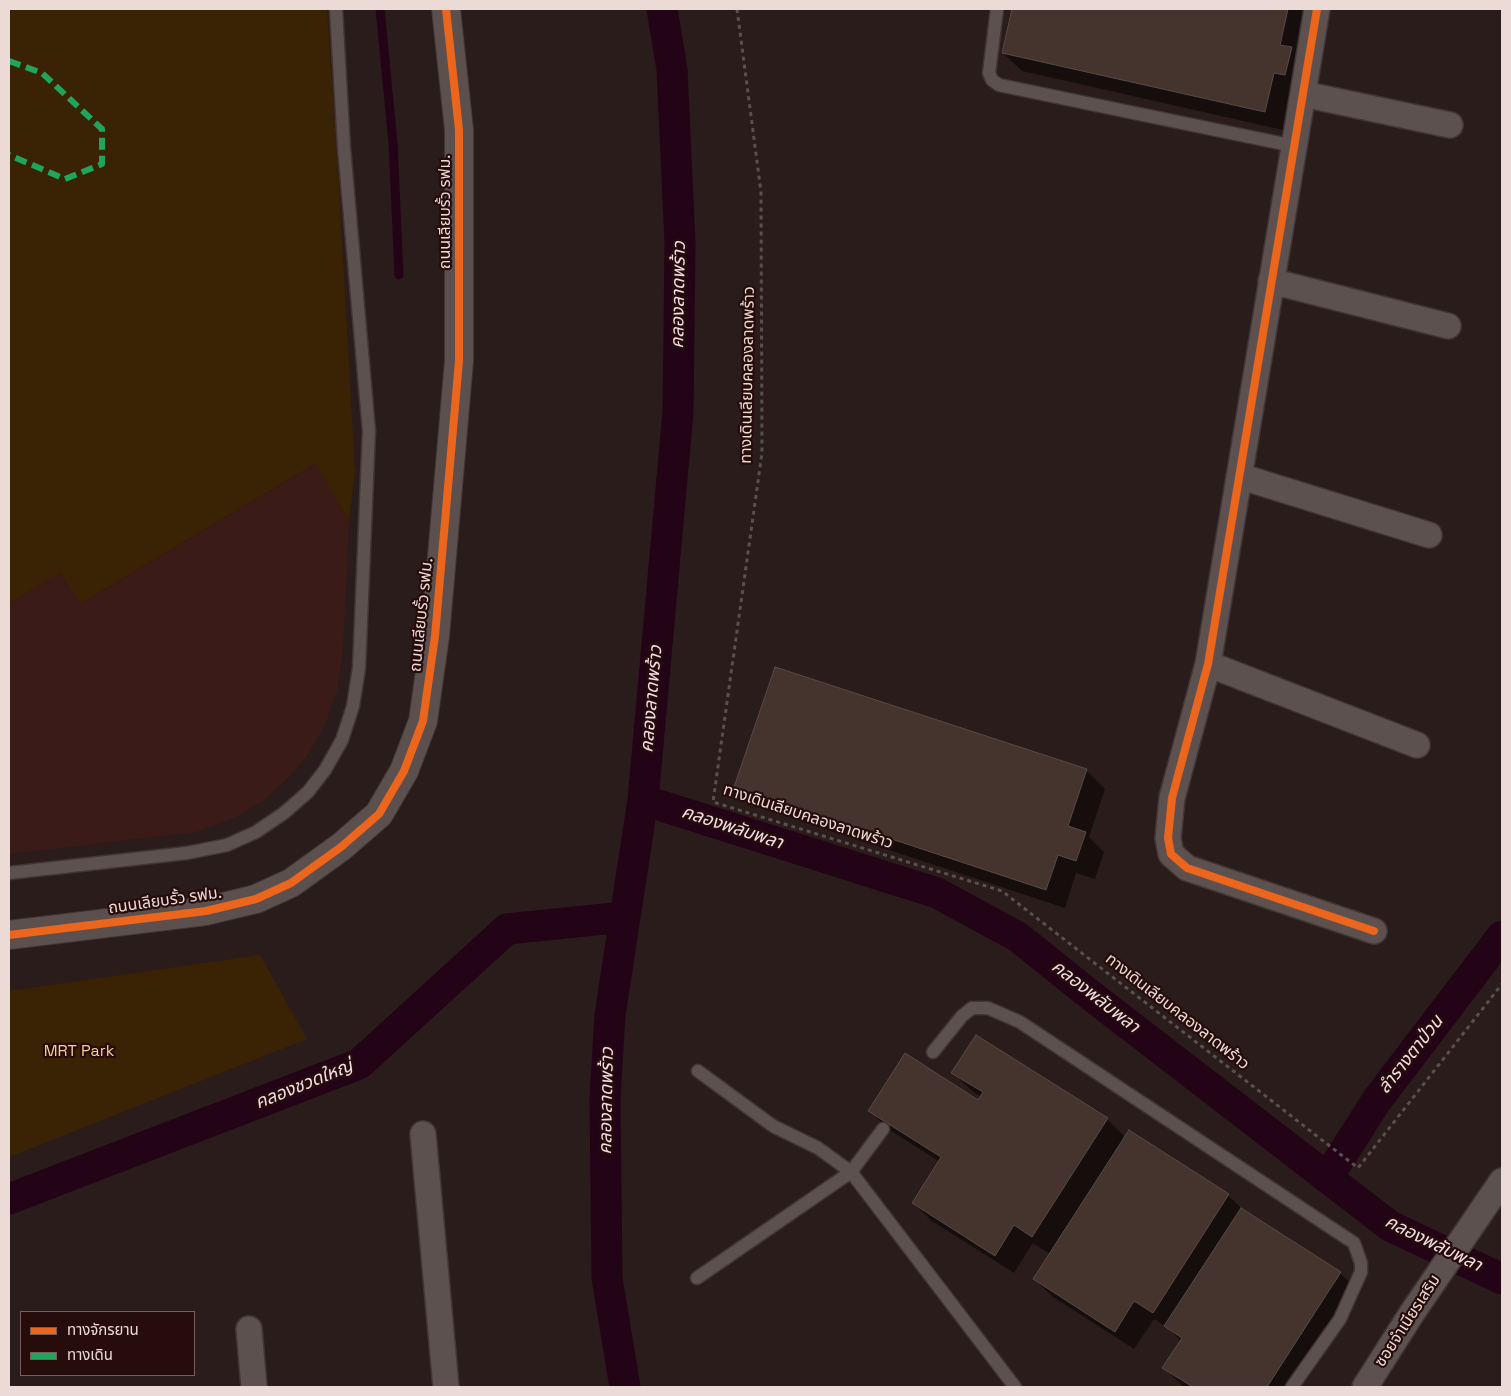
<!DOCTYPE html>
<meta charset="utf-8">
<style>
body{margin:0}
#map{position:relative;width:1511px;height:1396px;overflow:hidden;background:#2a1c1a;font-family:"Space Grotesk","Noto Sans Thai",sans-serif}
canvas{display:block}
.frame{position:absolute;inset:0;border:10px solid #ecdad7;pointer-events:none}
.legend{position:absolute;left:20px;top:1311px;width:175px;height:65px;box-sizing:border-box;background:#260d0b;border:1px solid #755f5d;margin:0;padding:6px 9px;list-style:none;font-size:15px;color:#ecdad7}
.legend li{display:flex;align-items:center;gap:10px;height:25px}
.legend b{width:25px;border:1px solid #755f5d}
</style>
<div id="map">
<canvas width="1511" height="1396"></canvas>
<div class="frame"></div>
<ul class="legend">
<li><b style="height:6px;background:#eb651d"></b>ทางจักรยาน</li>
<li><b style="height:6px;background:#20a55d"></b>ทางเดิน</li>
</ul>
</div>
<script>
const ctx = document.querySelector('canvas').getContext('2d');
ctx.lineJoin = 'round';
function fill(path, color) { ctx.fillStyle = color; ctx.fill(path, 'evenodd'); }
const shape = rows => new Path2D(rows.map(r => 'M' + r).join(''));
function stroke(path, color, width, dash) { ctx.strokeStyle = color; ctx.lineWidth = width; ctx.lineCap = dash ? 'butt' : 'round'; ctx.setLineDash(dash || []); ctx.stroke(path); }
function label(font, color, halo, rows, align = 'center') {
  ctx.font = font + ' "Space Grotesk","Noto Sans Thai",sans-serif'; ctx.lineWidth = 4.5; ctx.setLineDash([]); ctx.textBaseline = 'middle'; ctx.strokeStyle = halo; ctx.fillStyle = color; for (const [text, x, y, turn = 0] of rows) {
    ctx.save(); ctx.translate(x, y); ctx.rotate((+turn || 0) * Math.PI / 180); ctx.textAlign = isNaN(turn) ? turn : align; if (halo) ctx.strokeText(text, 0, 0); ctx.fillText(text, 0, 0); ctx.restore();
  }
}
fill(shape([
 [316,464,349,521,343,651,337,691,326,722,310,752,290,776,263,801,236,817,196,832,9,854,9,603,61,573,80,604]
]), '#3a1b18');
fill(shape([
 [9,9,327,9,339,186,355,472,349,521,315,464,80,604,61,573,9,603],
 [260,955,307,1039,9,1157,9,991]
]), '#3a2204');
fill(shape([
 [1013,9,1311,9,1283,130,1022,71,1003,53],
 [1086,770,1105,789,1089,837,1104,852,1095,879,1076,873,1065,908,755,806,736,787],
 [953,1073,1107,1119,1125,1137,1228,1195,1245,1212,1340,1273,1359,1291,1297,1387,1184,1387,1164,1368,1181,1341,1168,1328,1154,1319,1134,1349,1053,1297,1034,1279,1050,1254,1033,1243,1014,1273,932,1221,913,1203,940,1162,888,1129,869,1110,978,1101,981,1097,972,1091]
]), '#0007');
stroke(shape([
 [380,9,393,143,399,275]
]), '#230417', 9);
stroke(shape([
 [643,800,937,893,1018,937,1089,994,1390,1226,1502,1279],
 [1327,1178,1377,1100,1502,936],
 [9,1199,359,1064,507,929,624,917],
 [625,1387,607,1278,605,1098,610,1015,643,800,678,412,680,243,672,69,662,9]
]), '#230417', 31);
const building = shape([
 [1012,9,1288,9,1280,45,1292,47,1285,75,1274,73,1265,112,1002,53,1012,9],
 [775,667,1087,769,1068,826,1086,832,1076,861,1058,855,1046,890,734,787,775,667],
 [976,1035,1108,1118,1032,1237,1014,1225,995,1256,912,1203,941,1157,868,1111,905,1053,978,1100,983,1092,951,1073,976,1035],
 [1129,1130,1229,1194,1153,1313,1134,1301,1115,1332,1033,1279,1129,1130],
 [1241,1208,1341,1272,1267,1387,1193,1387,1162,1368,1182,1338,1164,1326,1241,1208]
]);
fill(building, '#45342d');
stroke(building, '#574b47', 1);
const lane = shape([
 [997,9,989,73,992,80,999,85,1294,146],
 [9,873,187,853,227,845,256,832,284,813,308,792,325,770,342,740,353,706,359,668,369,431,344,148,336,9],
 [933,1052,962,1016,972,1008,988,1008,1020,1022,1354,1243,1361,1263,1361,1272,1340,1319,1292,1387],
 [698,1071,773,1126,818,1148,851,1172,1015,1387],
 [697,1278,851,1172,883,1129]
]);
const street = shape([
 [1317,9,1208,664,1172,798,1168,838,1171,854,1187,868,1374,931],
 [1303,94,1450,125],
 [1271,281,1448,326],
 [1239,476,1429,535],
 [1208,664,1417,745],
 [423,1134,446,1387],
 [249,1329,254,1387],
 [1365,1387,1412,1313,1502,1181]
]);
const secondary = shape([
 [9,935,206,911,256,899,291,883,341,847,379,814,404,771,423,721,435,636,459,361,459,130,446,9]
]);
stroke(lane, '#413635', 15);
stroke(street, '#413635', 28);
stroke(secondary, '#413635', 30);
stroke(shape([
 [737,9,761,192,762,453,713,802,1002,891,1358,1168,1502,984]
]), '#5a504f', 3, [4, 4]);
stroke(lane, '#5d5150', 12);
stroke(street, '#5d5150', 25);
stroke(secondary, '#5c504f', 28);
stroke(shape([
 [9,61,42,73,102,129,102,164,65,179,9,155]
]), '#20a55d', 6, [12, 6]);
stroke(shape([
 [1317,9,1208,664,1172,798,1168,838,1171,854,1187,868,1374,931],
 [9,935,206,911,256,899,291,883,341,847,379,814,404,771,423,721,435,636,459,361,459,130,446,9]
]), '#eb651d', 8);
label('16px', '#ecdad7', '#260d0b', [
 ["ถนนเลียบรั้ว รฟม.",446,212,-90],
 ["ทางเดินเลียบคลองลาดพร้าว",748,375,-89],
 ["ถนนเลียบรั้ว รฟม.",422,615,-84],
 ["ทางเดินเลียบคลองลาดพร้าว",808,817,18],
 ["ถนนเลียบรั้ว รฟม.",165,901,-8],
 ["ทางเดินเลียบคลองลาดพร้าว",1177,1012,38],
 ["ซอยจำเนียรเสริม",1408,1321,-57]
]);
label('16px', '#facc99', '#260d0b', [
 ["MRT Park",79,1052]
]);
label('italic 18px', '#f3dde8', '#260d0b', [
 ["คลองลาดพร้าว",679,295,-89],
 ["คลองลาดพร้าว",652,699,-85],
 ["คลองพลับพลา",732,828,18],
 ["คลองพลับพลา",1095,997,38],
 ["ลำรางตาป่วน",1411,1055,-52],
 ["คลองชวดใหญ่",304,1085,-22],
 ["คลองลาดพร้าว",607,1101,-89],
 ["คลองพลับพลา",1433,1244,26]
]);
</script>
